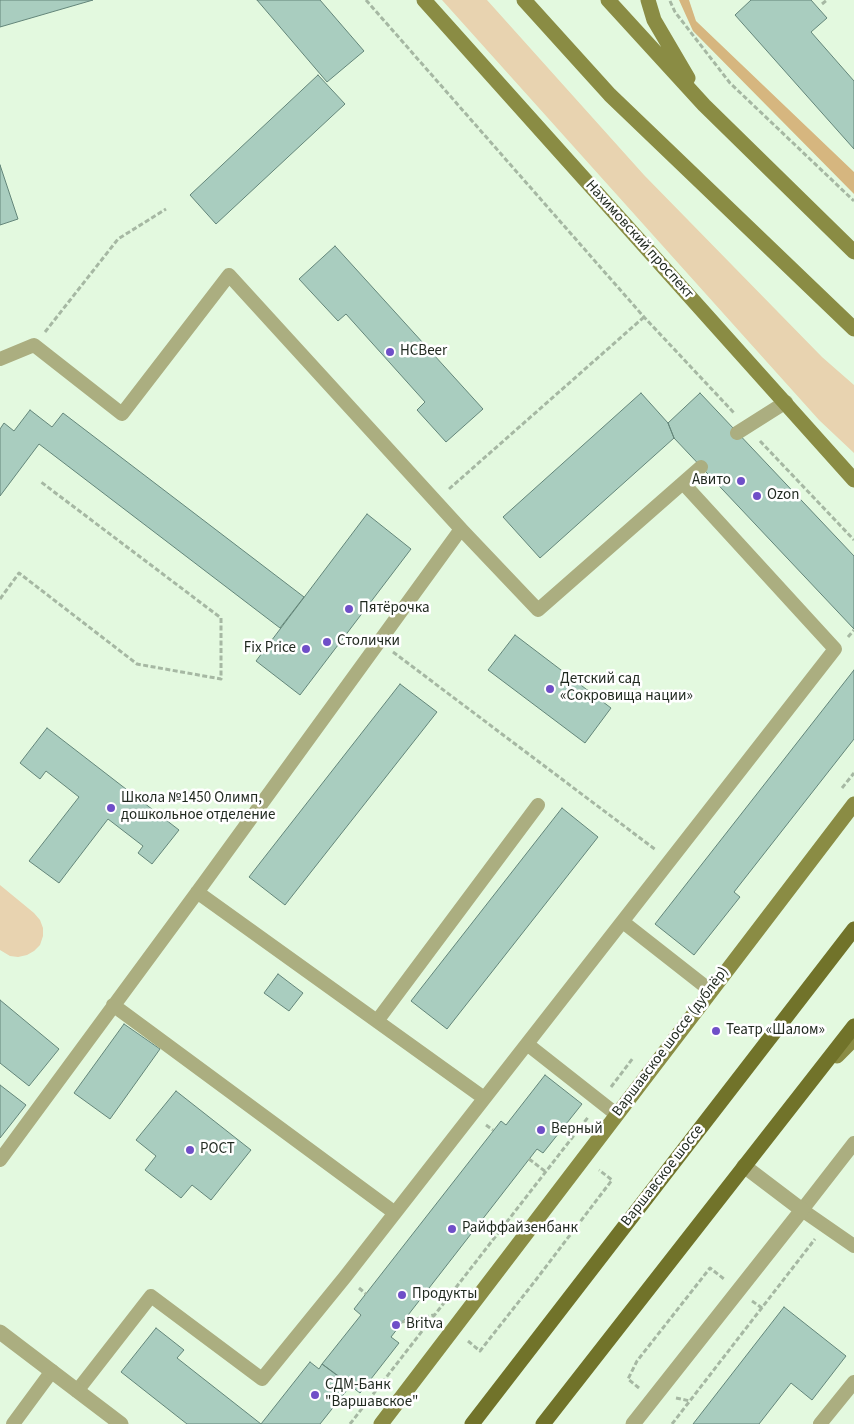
<!DOCTYPE html>
<meta charset="utf-8">
<style>
body{margin:0}
canvas{display:block;background:#e3f9df}
</style>
<canvas width="854" height="1424"></canvas>
<script>
const ctx = document.querySelector('canvas').getContext('2d');
ctx.lineJoin = 'round';
function fill(path, color) { ctx.fillStyle = color; ctx.fill(path, 'evenodd'); }
const shape = rows => new Path2D(rows.map(r => 'M' + r).join(''));
function stroke(path, color, width, dash) { ctx.strokeStyle = color; ctx.lineWidth = width; ctx.lineCap = dash ? 'butt' : 'round'; ctx.setLineDash(dash || []); ctx.stroke(path); }
function label(font, color, halo, rows, align = 'center') {
  ctx.font = font + ' "Source Sans 3",sans-serif'; ctx.lineWidth = 5; ctx.setLineDash([]); ctx.textBaseline = 'middle'; ctx.strokeStyle = halo; ctx.fillStyle = color; for (const [text, x, y, turn = 0] of rows) {
    ctx.save(); ctx.translate(x, y); ctx.rotate((+turn || 0) * Math.PI / 180); ctx.textAlign = isNaN(turn) ? turn : align; if (halo) ctx.strokeText(text, 0, 0); ctx.fillText(text, 0, 0); ctx.restore();
  }
}
fill(shape([
 [442,0,487,0,644,175,822,357,854,385,854,453,819,420],
 [0,885,34,913,40,920,43,928,43,936,40,945,34,951,27,955,18,957,10,956,0,950]
]), '#e8d3b0');
fill(shape([
 [679,0,689,0,696,21,854,172,854,194,693,31]
]), '#d6b67f');
const building = shape([
 [0,0,93,0,0,27,0,0],
 [257,0,320,0,364,51,327,82,257,0],
 [751,0,811,0,827,18,811,32,854,81,854,149,735,15,751,0],
 [318,75,345,104,216,224,190,195,318,75],
 [0,165,18,219,0,225,0,165],
 [335,246,483,409,446,442,417,410,425,402,346,314,338,321,299,279,335,246],
 [641,393,668,423,674,438,540,558,503,517,641,393],
 [700,393,854,556,854,629,674,438,668,423,700,393],
 [30,410,52,427,63,413,304,597,280,628,39,444,0,496,0,429,4,423,14,431,30,410],
 [367,514,411,549,300,695,256,661,367,514],
 [515,635,611,708,585,743,488,670,515,635],
 [854,670,854,739,734,892,740,897,694,955,655,924,854,670],
 [400,684,437,712,285,905,249,877,400,684],
 [47,728,179,830,152,864,138,853,143,846,108,819,59,883,29,861,79,797,46,771,40,779,20,763,47,728],
 [562,808,598,837,447,1029,411,1001,562,808],
 [278,974,303,993,289,1011,264,993,278,974],
 [0,1000,59,1049,29,1086,0,1063,0,1000],
 [124,1024,160,1049,110,1119,74,1093,124,1024],
 [545,1075,582,1104,543,1153,537,1149,391,1337,399,1343,360,1393,322,1364,361,1315,354,1309,501,1121,506,1125,545,1075],
 [0,1085,26,1105,0,1138,0,1085],
 [176,1091,251,1150,211,1200,192,1185,181,1198,145,1170,156,1156,136,1140,176,1091],
 [784,1307,846,1356,812,1400,791,1383,759,1424,693,1424,784,1307],
 [156,1328,184,1350,177,1358,261,1424,187,1424,121,1372,156,1328],
 [310,1362,319,1369,322,1364,351,1385,320,1424,261,1424,310,1362]
]);
fill(building, '#a9cdbf');
stroke(building, '#64867a', 1);
stroke(shape([
 [366,0,644,317,735,414],
 [670,1,675,12,730,83,854,201],
 [822,4,827,0],
 [45,332,118,239,166,209],
 [760,441,854,540],
 [449,489,644,317],
 [0,599,19,573,137,664,221,679,221,618,41,482],
 [848,637,854,630],
 [393,652,656,850],
 [842,788,854,773],
 [611,1087,633,1058],
 [486,1125,493,1130],
 [529,1159,546,1172],
 [359,1288,366,1294],
 [752,1301,762,1308],
 [402,1322,434,1315],
 [468,1341,480,1351,535,1281,612,1180,599,1170],
 [639,1388,628,1379,637,1361,710,1268,724,1279],
 [676,1398,690,1401],
 [350,1424,589,1116],
 [672,1424,815,1239]
]), '#a6b8a3', 3, [5, 2.5]);
stroke(shape([
 [0,359,34,345,122,414,229,275,461,529],
 [737,433,786,402],
 [197,892,484,1098],
 [623,922,711,991],
 [113,1005,395,1213],
 [377,1021,538,805],
 [527,1044,616,1114],
 [854,1143,802,1210,854,1246],
 [0,1160,204,883,461,529,538,610,701,467],
 [77,1391,151,1296,262,1379,345,1277,835,649,683,483],
 [13,1424,52,1371],
 [820,1424,854,1382]
]), '#abae80', 14);
stroke(shape([
 [0,1332,121,1424],
 [633,1424,802,1210,744,1166]
]), '#abae80', 15);
stroke(shape([
 [424,0,854,480],
 [524,0,610,95,854,329],
 [608,0,704,105,854,252],
 [648,0,654,20,688,78],
 [837,1056,854,1039],
 [381,1424,854,804]
]), '#8a8c44', 15);
stroke(shape([
 [472,1424,854,929],
 [543,1424,854,1026]
]), '#71732a', 15);
for (const [x, y, r, color] of [
 [390,352,5,"#6f4fc8"],
 [741,481,5,"#6f4fc8"],
 [757,496,5,"#6f4fc8"],
 [349,609,5,"#6f4fc8"],
 [327,642,5,"#6f4fc8"],
 [306,649,5,"#6f4fc8"],
 [550,689,5,"#6f4fc8"],
 [111,808,5,"#6f4fc8"],
 [716,1031,5,"#6f4fc8"],
 [541,1130,5,"#6f4fc8"],
 [190,1150,5,"#6f4fc8"],
 [452,1229,5,"#6f4fc8"],
 [402,1295,5,"#6f4fc8"],
 [396,1325,5,"#6f4fc8"],
 [315,1395,5,"#6f4fc8"]
]) { const dot = new Path2D(); dot.arc(x, y, r, 0, 2 * Math.PI); ctx.fillStyle = color; ctx.fill(dot); stroke(dot, '#fff', 2); }
label('15px', '#1f281e', '#fff', [
 ["Нахимовский проспект",639,240,48],
 ["Варшавское шоссе (дублёр)",671,1042,-53],
 ["Варшавское шоссе",663,1176,-52]
]);
label('15px', '#1f281e', '#fff', [
 ["HCBeer",400,352],
 ["Авито",731,481,"right"],
 ["Ozon",767,496],
 ["Пятёрочка",359,609],
 ["Столички",337,642],
 ["Fix Price",296,649,"right"],
 ["Детский сад",560,680],
 ["«Сокровища нации»",560,697],
 ["Школа №1450 Олимп,",121,799],
 ["дошкольное отделение",121,816],
 ["Театр «Шалом»",726,1031],
 ["Верный",551,1130],
 ["РОСТ",200,1150],
 ["Райффайзенбанк",462,1229],
 ["Продукты",412,1295],
 ["Britva",406,1325],
 ["СДМ-Банк",325,1386],
 ["\"Варшавское\"",325,1403]
], 'left');
</script>
